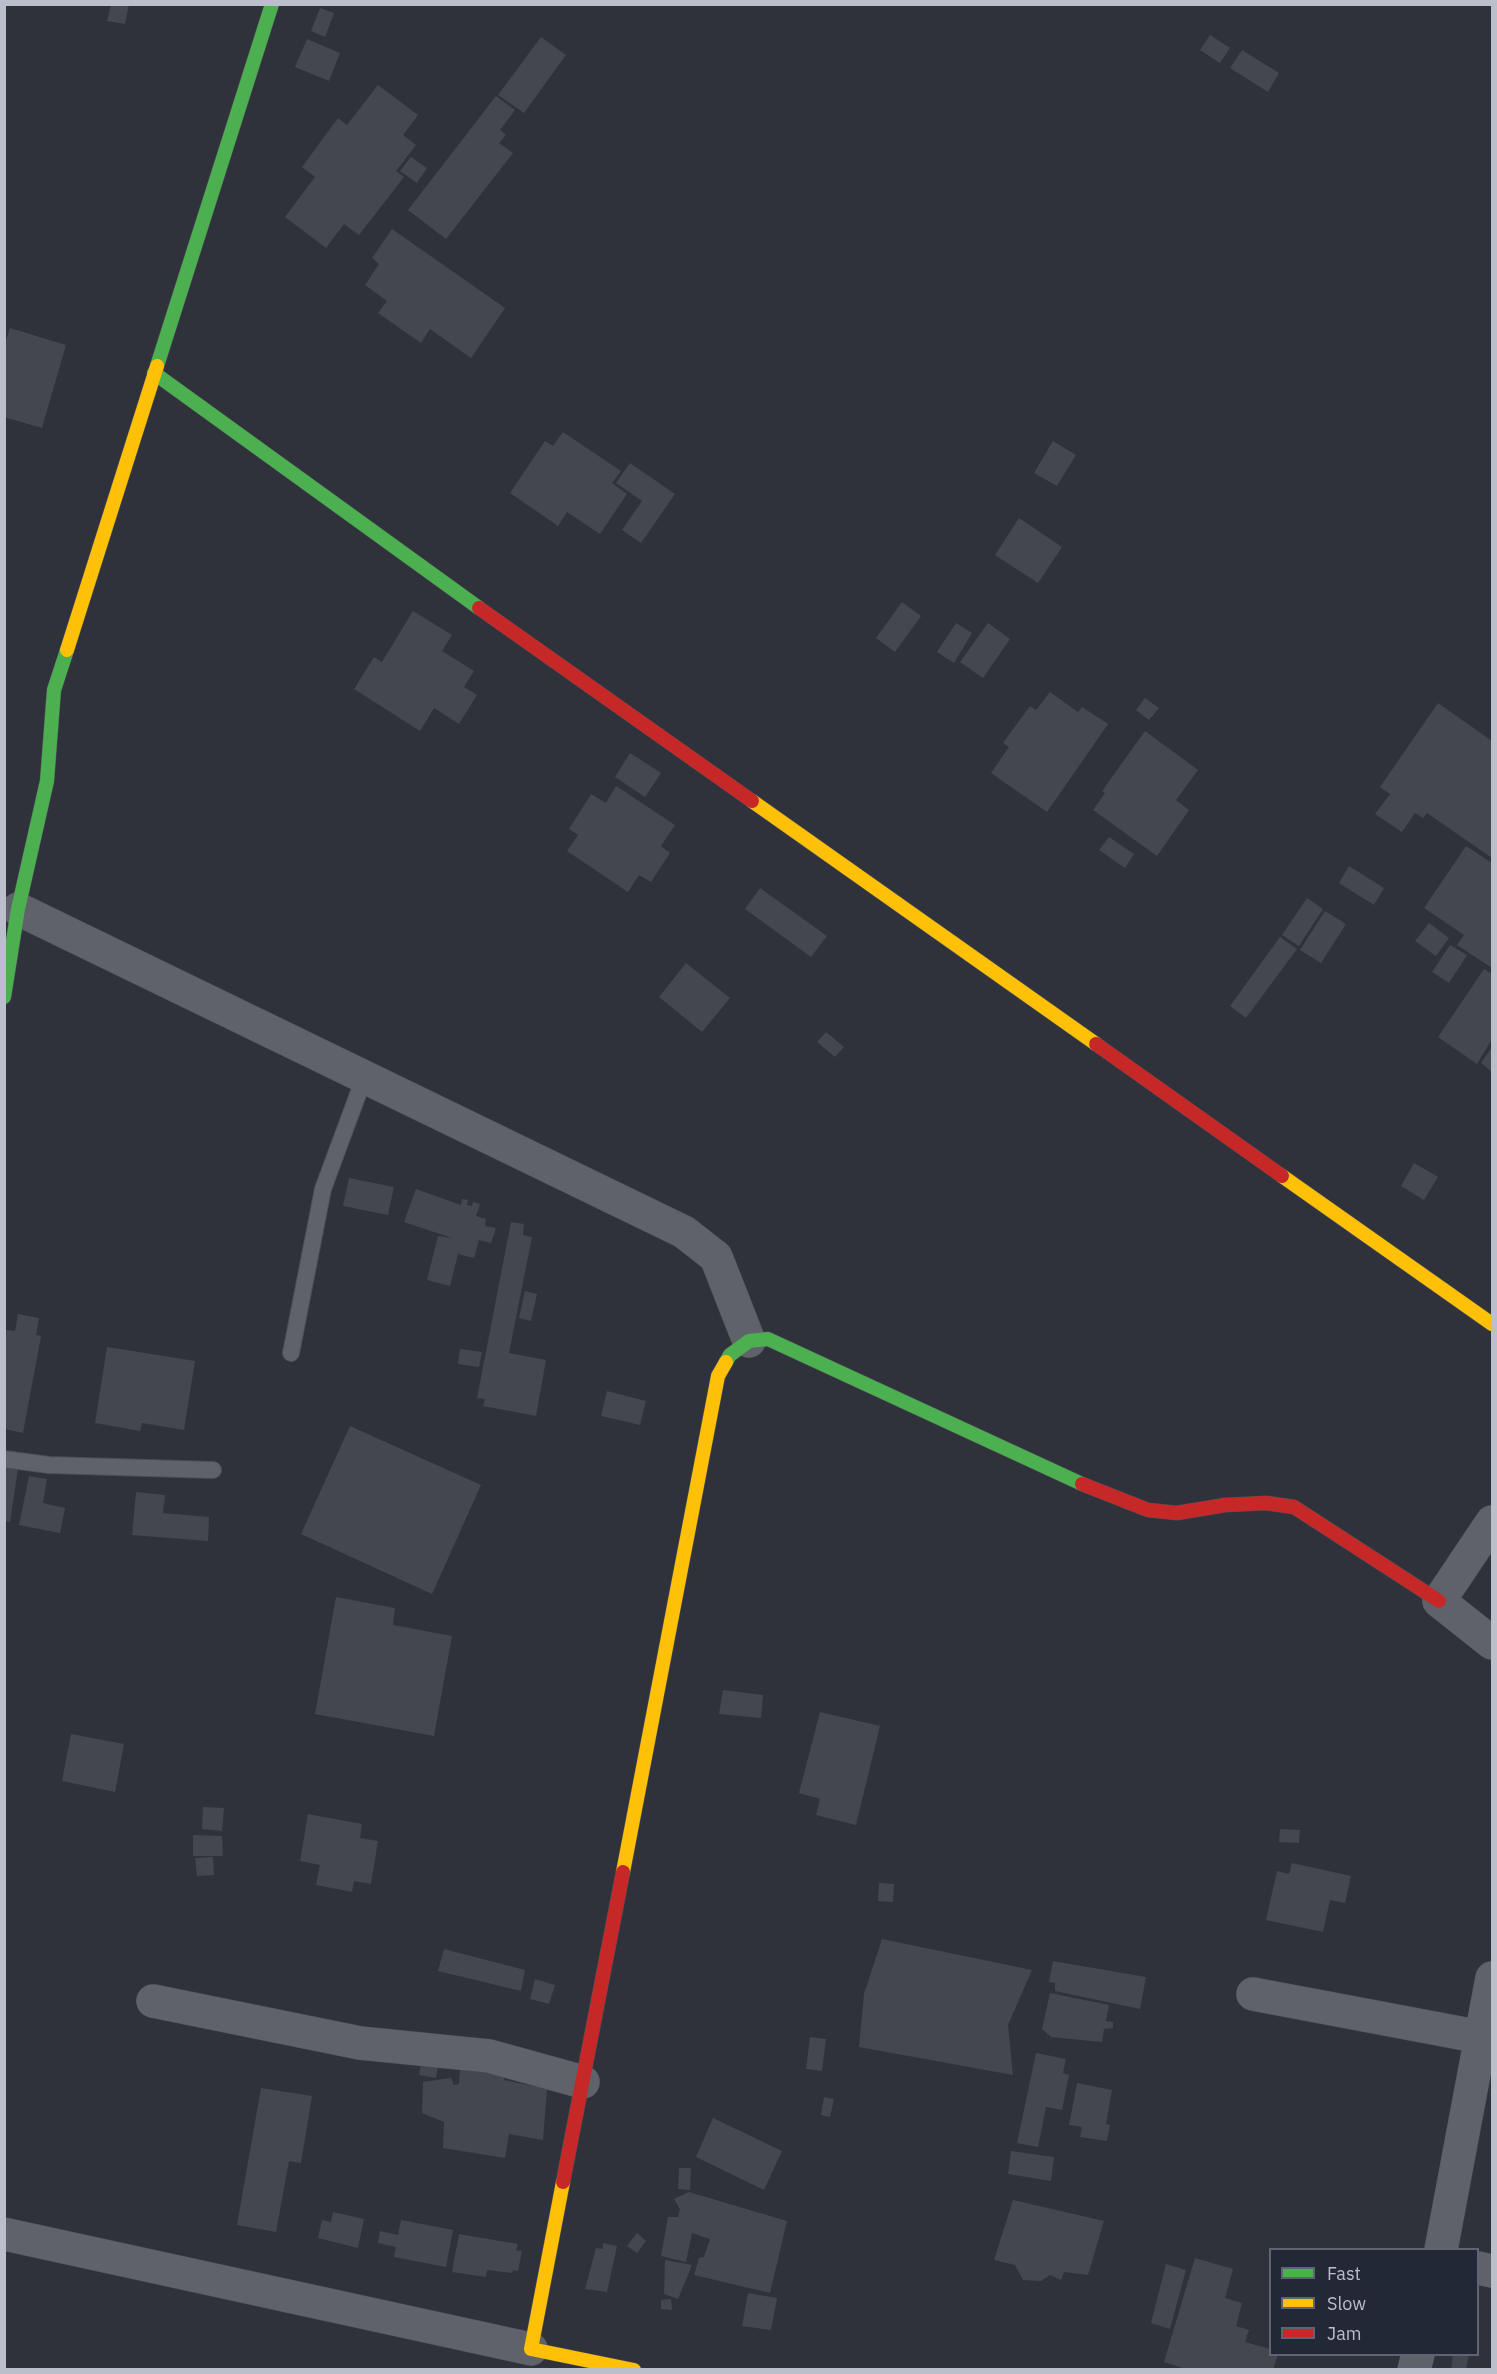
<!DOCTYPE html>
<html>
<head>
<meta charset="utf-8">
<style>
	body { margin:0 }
	#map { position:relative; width:1497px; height:2374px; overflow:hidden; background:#2f323b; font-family:"IBM Plex Sans",sans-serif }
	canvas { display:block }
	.frame { position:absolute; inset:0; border:6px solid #bbbfcb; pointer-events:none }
	.legend { position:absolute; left:1269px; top:2248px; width:210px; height:108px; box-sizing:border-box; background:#232836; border:2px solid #606472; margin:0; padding:8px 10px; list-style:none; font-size:18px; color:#bbbfcb }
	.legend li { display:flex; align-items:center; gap:12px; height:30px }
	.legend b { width:30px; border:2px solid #606472 }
</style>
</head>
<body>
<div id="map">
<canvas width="1497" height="2374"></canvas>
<div class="frame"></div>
<ul class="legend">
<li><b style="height:8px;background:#4caf50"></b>Fast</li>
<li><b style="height:8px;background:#ffc107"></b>Slow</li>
<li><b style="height:8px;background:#c62828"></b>Jam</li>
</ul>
</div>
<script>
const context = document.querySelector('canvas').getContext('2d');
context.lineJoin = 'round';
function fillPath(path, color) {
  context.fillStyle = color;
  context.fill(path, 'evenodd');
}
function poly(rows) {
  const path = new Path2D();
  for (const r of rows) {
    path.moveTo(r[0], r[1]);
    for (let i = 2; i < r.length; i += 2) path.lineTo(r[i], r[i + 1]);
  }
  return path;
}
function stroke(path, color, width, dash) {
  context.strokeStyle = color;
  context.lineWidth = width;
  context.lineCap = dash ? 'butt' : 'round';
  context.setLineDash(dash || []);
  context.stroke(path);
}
fillPath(poly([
	[111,4,129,4,125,24,107,21],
	[320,8,334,13,325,37,311,31],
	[1210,35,1230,48,1220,63,1200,50],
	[541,37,566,55,524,113,498,95],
	[307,39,340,53,329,81,295,67],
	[1242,50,1279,73,1268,92,1230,68],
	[378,85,418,115,403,135,416,145,396,171,404,177,359,235,344,224,326,248,285,217,315,177,302,167,338,118,347,125],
	[496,96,515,110,500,130,506,135,499,143,513,153,446,239,408,210],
	[411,157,427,168,417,183,400,171],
	[392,229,505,308,471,358,430,329,421,343,378,313,387,301,365,285,379,264,372,258],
	[10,328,66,345,42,428,4,417,4,346],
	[563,432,621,471,612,483,627,494,600,534,567,512,558,526,510,493,545,441,553,446],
	[1053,441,1076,455,1057,486,1034,473],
	[630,463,675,494,641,543,622,530,642,501,616,483],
	[1019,518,1062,547,1038,583,995,555],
	[902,602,921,616,895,652,876,638],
	[413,611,452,635,442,651,474,671,464,687,477,695,459,724,434,708,420,731,354,689,374,657,382,662],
	[956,623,972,633,954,663,937,652],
	[988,623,1010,639,983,678,960,662],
	[1050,692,1078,712,1082,707,1108,724,1047,812,991,773,1009,747,1003,743,1030,706,1036,710],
	[1145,698,1159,708,1149,720,1136,710],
	[1438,703,1492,741,1492,858,1427,813,1423,818,1415,813,1402,832,1375,814,1390,794,1380,787],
	[1145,731,1198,770,1176,800,1189,810,1157,856,1093,810,1105,793,1102,791],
	[630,753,661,773,645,797,615,777],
	[616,786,675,825,661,846,670,853,651,882,639,875,628,892,567,851,578,835,569,829,591,794,606,803],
	[1109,837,1134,854,1125,868,1099,850],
	[1466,846,1492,863,1492,968,1457,945,1464,935,1424,908],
	[1349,866,1384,888,1374,905,1339,883],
	[760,888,827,936,811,957,745,909],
	[1307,898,1323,909,1299,946,1282,935],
	[1325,911,1346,924,1321,963,1300,950],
	[1429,923,1449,938,1436,956,1415,941],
	[1280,937,1297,949,1246,1018,1230,1006],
	[1450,945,1467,955,1449,983,1432,972],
	[686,963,730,998,702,1032,659,997],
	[1484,969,1492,974,1492,1039,1477,1064,1438,1037],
	[826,1032,844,1047,835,1057,817,1042],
	[1492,1047,1492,1072,1481,1063],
	[1414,1163,1438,1177,1424,1200,1401,1186],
	[349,1178,394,1187,388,1215,343,1206],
	[416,1189,461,1205,462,1199,468,1200,467,1205,472,1206,473,1202,480,1204,476,1216,486,1219,485,1226,496,1228,491,1243,479,1240,474,1258,458,1254,450,1286,427,1280,438,1236,452,1238,404,1222],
	[511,1222,524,1224,523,1235,532,1237,509,1353,546,1360,536,1416,483,1406,485,1399,477,1398],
	[525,1291,537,1294,531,1321,519,1318],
	[18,1314,39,1318,36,1335,41,1336,23,1433,4,1429,4,1341,6,1330,15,1331],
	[107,1347,195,1361,184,1430,142,1423,140,1431,95,1423],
	[460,1349,482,1352,479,1367,458,1364],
	[607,1391,646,1401,640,1425,601,1416],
	[350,1426,481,1485,432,1594,301,1534],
	[4,1467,18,1469,10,1522,4,1521],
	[29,1476,47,1479,43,1503,65,1508,60,1533,19,1525],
	[136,1492,165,1495,163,1513,209,1517,208,1541,132,1535],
	[336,1597,395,1608,393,1625,452,1636,434,1736,315,1714],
	[723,1690,763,1695,761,1718,719,1714],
	[820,1712,880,1726,856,1825,816,1815,820,1799,799,1793],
	[71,1734,124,1744,115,1792,62,1781],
	[203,1807,224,1808,222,1831,202,1829],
	[308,1814,362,1824,360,1838,378,1841,371,1884,354,1881,352,1892,316,1885,320,1865,300,1861],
	[1280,1829,1300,1830,1299,1843,1279,1842],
	[193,1835,222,1836,223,1856,193,1856],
	[213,1857,214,1875,197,1876,195,1858],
	[1292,1863,1351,1876,1345,1903,1330,1900,1323,1932,1266,1920,1277,1871,1289,1874],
	[879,1883,894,1884,893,1902,878,1901],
	[882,1939,1032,1970,1008,2025,1013,2075,859,2047,864,1994],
	[444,1949,525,1970,521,1991,438,1971],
	[1053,1961,1146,1977,1140,2009,1055,1991,1055,1983,1049,1982],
	[535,1979,555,1985,549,2004,530,1999],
	[1050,1993,1109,2005,1106,2021,1113,2022,1113,2028,1104,2029,1102,2042,1051,2037,1042,2029],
	[810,2037,826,2039,822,2071,806,2069],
	[1036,2053,1066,2059,1063,2073,1069,2075,1062,2110,1046,2107,1038,2147,1017,2143],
	[422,2056,439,2059,436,2078,419,2075],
	[460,2070,504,2072,504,2080,547,2089,543,2140,509,2134,505,2158,443,2148,444,2122,422,2113,423,2082,451,2078,454,2085,459,2084],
	[1077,2083,1112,2090,1106,2124,1110,2125,1107,2141,1080,2137,1082,2127,1069,2125],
	[261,2088,312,2096,301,2163,289,2161,276,2232,237,2225],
	[824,2097,834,2099,830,2117,821,2115],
	[713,2118,782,2151,764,2190,696,2157],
	[1011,2151,1054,2157,1051,2181,1008,2174],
	[679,2168,691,2168,690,2190,678,2189],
	[689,2192,787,2221,770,2293,694,2275,699,2258,704,2257,710,2239,692,2233,686,2262,661,2256,668,2217,678,2217,680,2209,674,2199],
	[1013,2200,1104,2221,1088,2275,1064,2272,1061,2280,1050,2275,1041,2281,1023,2280,1015,2265,994,2260],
	[333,2212,364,2219,358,2248,318,2238,322,2220,331,2222],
	[401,2220,453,2230,446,2267,394,2257,396,2247,378,2243,380,2231,398,2235],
	[637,2233,646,2241,637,2253,627,2246],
	[459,2234,518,2244,516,2250,522,2251,518,2271,513,2270,512,2273,487,2270,486,2277,452,2272],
	[603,2243,617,2246,607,2292,585,2289,596,2248,603,2249],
	[1195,2258,1233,2269,1225,2298,1242,2303,1236,2326,1249,2330,1245,2342,1270,2349,1270,2354,1278,2354,1273,2370,1189,2370,1164,2362],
	[665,2260,692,2265,678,2299,664,2294],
	[1166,2264,1186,2270,1170,2329,1151,2323],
	[748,2293,777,2298,771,2330,742,2326],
	[671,2299,672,2310,661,2309,661,2300],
	[1453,2354,1469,2354,1466,2370,1451,2370]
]), '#45474f');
const lane = poly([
	[291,1353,323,1189,364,1078],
	[4,1459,49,1465,213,1470]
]);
const street = poly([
	[18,909,684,1232,716,1257,749,1341],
	[1492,1522,1439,1601,1492,1643],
	[1253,1994,1481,2037],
	[153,2001,360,2043,489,2056,583,2082],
	[4,2234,531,2349],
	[1441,2250,1492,1978],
	[1478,2268,1492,2271],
	[1414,2370,1418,2354]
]);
const fast = poly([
	[157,366,272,4],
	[154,373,479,608],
	[4,997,18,909,47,781,54,690,67,650],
	[726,1362,730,1355,749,1341,768,1339,1082,1484]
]);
const slow = poly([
	[67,650,157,366],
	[752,801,1096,1044],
	[1282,1176,1492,1324],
	[623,1872,718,1376,726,1362],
	[563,2182,531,2349,634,2370]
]);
const jam = poly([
	[479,608,752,801],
	[1096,1044,1282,1176],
	[1082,1484,1148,1510,1177,1513,1225,1505,1266,1503,1294,1507,1439,1601],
	[563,2182,623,1872]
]);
stroke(lane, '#4b4e54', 18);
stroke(street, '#4b4e54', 34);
stroke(fast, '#4d4f58', 15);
stroke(slow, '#4d4f58', 15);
stroke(jam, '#4d4f58', 15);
stroke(lane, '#60626a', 16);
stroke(street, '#60626a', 33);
stroke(fast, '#4caf50', 14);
stroke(slow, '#ffc107', 14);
stroke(jam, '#c62828', 14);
</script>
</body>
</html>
